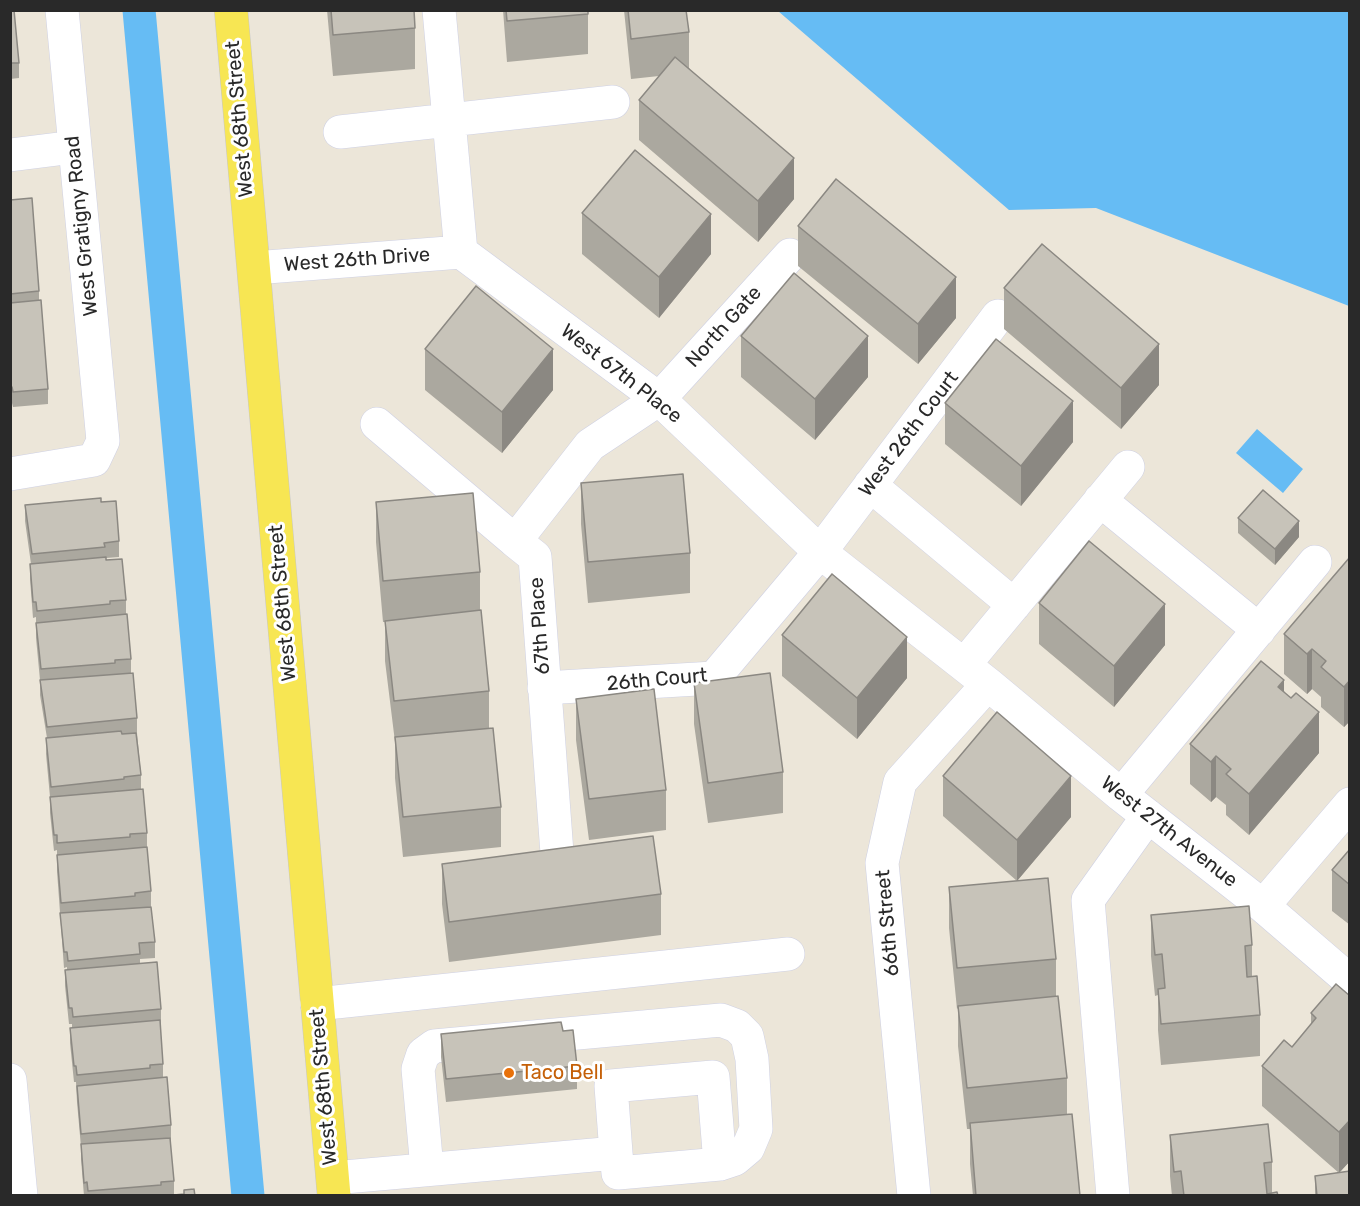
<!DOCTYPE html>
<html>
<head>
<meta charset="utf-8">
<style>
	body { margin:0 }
	#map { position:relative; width:1360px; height:1206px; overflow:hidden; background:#ece6d9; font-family:Rubik,sans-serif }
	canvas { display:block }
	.frame { position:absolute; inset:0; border:12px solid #292929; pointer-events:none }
</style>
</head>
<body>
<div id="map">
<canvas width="1360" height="1206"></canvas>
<div class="frame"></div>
</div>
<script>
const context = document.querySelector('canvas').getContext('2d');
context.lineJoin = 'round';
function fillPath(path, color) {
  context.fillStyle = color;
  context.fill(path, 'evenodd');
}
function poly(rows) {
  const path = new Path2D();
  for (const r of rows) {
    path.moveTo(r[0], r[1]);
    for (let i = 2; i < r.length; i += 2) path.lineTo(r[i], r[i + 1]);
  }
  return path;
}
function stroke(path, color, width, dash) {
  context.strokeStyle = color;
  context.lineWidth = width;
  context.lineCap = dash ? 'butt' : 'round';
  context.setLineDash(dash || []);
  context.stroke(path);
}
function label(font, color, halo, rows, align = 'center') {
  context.font = font + ' Rubik,sans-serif';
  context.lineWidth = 6;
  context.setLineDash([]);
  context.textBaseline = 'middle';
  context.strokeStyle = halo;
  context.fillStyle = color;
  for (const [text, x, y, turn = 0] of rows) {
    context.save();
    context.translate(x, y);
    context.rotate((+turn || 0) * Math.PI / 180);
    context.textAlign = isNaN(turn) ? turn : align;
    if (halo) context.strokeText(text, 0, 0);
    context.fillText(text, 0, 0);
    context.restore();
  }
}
fillPath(poly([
	[778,11,1349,11,1349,306,1096,208,1009,210],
	[1257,429,1303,469,1283,493,1236,453]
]), '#66bcf4');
stroke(poly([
	[139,10,248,1196]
]), '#66bcf4', 33);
const minor = poly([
	[439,10,461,252,659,399,820,552,988,684,1121,795,1263,906,1350,981],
	[340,132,613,102],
	[10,155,74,147],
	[254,268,461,252],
	[377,424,515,541],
	[10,474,94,460,103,441,62,10],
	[870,485,1014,605],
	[1100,500,1259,630],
	[964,665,1128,467],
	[544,688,714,678,820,552,998,316],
	[1121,795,1315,562],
	[557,853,535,557,515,541,590,445,659,399,790,255],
	[1263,906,1350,804],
	[317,1004,788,954],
	[10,1080,21,1196],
	[427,1169,418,1069,423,1054,434,1046,721,1020,737,1026,747,1036,752,1059,756,1129,748,1148,735,1159,720,1164],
	[333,1178,616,1153,611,1086,713,1077,720,1164,618,1173,616,1153],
	[914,1196,882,863,900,782,988,684],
	[1113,1196,1088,900,1148,816]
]);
const major = poly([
	[231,10,334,1196]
]);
stroke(minor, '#ced0e3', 34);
stroke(major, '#c7c7c7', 34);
stroke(minor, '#fff', 33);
stroke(major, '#f7e653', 33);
fillPath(poly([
	[10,10,19,63,19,78,10,79],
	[327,10,414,10,415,28,415,69,333,76],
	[503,10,588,10,588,54,507,62],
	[624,10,686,10,689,32,689,68,794,199,758,242,639,140,639,100,659,76,631,79],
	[10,200,39,291,39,300,48,389,48,404,13,407,12,403,10,403],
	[582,213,711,254,659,318,582,254],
	[798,226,956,318,918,364,798,266],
	[1004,288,1159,385,1121,429,1004,329],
	[741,336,868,377,815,440,741,377],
	[425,349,553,390,502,453,425,390],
	[945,403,1073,442,1021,506,945,444],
	[581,483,690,553,690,593,588,603,581,524],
	[101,502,119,541,119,557,106,558,106,560,126,600,126,614,131,659,131,674,137,718,137,733,141,775,141,789,147,833,147,847,151,891,151,907,155,942,155,958,140,959,140,964,161,1009,161,1025,160,1025,163,1064,163,1078,171,1125,171,1141,170,1141,174,1181,174,1195,195,1196,84,1196,81,1159,81,1147,77,1102,76,1082,74,1082,70,1043,70,1028,72,1028,72,1024,69,1024,65,986,65,970,67,970,67,967,64,968,57,871,57,850,54,851,50,813,50,797,46,754,47,738,40,695,40,680,36,638,36,617,33,618,30,579,30,564,31,564,25,521,25,505],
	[376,502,480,572,480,610,489,691,489,728,501,807,501,847,403,857,395,778,395,742,385,661,385,622,383,622,376,542],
	[1238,518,1299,537,1275,565,1238,533],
	[1350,557,1350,721,1344,727,1321,707,1321,697,1312,689,1307,694,1284,674,1284,634],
	[1039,603,1165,645,1114,707,1039,644],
	[782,635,907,678,857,739,782,676],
	[694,683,783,772,783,813,708,823,694,724],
	[1284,691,1319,753,1249,835,1226,815,1226,805,1216,797,1211,802,1190,784,1190,744],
	[576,699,666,790,666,830,589,840,576,740],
	[943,776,1071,817,1017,881,943,816],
	[1350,849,1350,925,1332,911,1332,870],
	[442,864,661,894,661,935,449,962,442,904],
	[949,887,1056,959,1056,996,1067,1078,1067,1114,1080,1196,973,1196,970,1164,970,1129,967,1129,958,1046,958,1008,957,1009,949,928],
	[1151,915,1252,945,1252,977,1260,1015,1260,1056,1161,1065,1158,1030,1158,995,1155,996,1151,956],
	[1350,996,1350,1161,1339,1173,1262,1106,1262,1066,1292,1047,1311,1025,1311,1013],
	[563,1031,577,1066,577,1089,446,1102,441,1057,441,1034],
	[1170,1135,1272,1162,1272,1193,1278,1196,1172,1196,1170,1176],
	[1315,1176,1350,1196,1315,1196]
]), '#aba89f');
fillPath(poly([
	[794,158,794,199,758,242,758,201],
	[711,214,711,254,659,318,659,277],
	[956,277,956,318,918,364,918,324],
	[868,336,868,377,815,440,815,399],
	[1159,344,1159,385,1121,429,1121,388],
	[553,349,553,390,502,453,502,412],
	[1073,401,1073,442,1021,506,1021,466],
	[1299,521,1299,537,1275,565,1275,549],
	[1165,604,1165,645,1114,707,1114,666],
	[907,637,907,678,857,739,857,698],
	[1312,649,1312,689,1307,694,1307,654],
	[1284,680,1284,721,1278,687],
	[1350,680,1350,721,1344,727,1344,687],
	[1319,712,1319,753,1249,835,1249,794],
	[1216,756,1216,797,1211,802,1211,762],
	[1071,776,1071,817,1017,881,1017,840],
	[1350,1120,1350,1161,1339,1173,1339,1132]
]), '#8b8882');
const building = poly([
	[10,10,14,10,19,63,10,63,10,10],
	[331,10,414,10,415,28,333,35,331,10],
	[506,10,588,10,588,14,507,21,506,10],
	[628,10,686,10,689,32,631,39,628,10],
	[675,57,794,158,758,201,639,100,675,57],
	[635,150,711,214,659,277,582,213,635,150],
	[836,179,956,277,918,324,798,226,836,179],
	[32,198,39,291,10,294,10,200,32,198],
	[1042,244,1159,344,1121,388,1004,288,1042,244],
	[794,273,868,336,815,399,741,336,794,273],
	[476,286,553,349,502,412,425,349,476,286],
	[41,300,48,389,13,392,12,387,10,388,10,303,41,300],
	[996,339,1073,401,1021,466,945,403,996,339],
	[683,474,690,553,588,562,581,483,683,474],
	[1263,490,1299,521,1275,549,1238,518,1263,490],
	[473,493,480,572,383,581,376,502,473,493],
	[101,498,101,502,116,501,119,541,104,543,105,547,32,554,25,505,101,498],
	[1089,541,1165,604,1114,666,1039,603,1089,541],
	[106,557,106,560,122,559,126,600,110,601,110,604,37,611,36,602,33,602,30,564,106,557],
	[1350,557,1350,680,1344,687,1321,667,1326,661,1312,649,1307,654,1284,634,1350,557],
	[832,574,907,637,857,698,782,635,832,574],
	[481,610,489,691,394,701,385,621,481,610],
	[127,614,131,659,115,660,115,663,41,669,36,623,127,614],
	[1261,661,1284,680,1278,687,1291,698,1296,693,1319,712,1249,794,1226,774,1231,769,1216,756,1211,762,1190,744,1261,661],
	[133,673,137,718,47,727,40,680,133,673],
	[770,673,783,772,708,783,694,683,770,673],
	[654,689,666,790,589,799,576,699,654,689],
	[997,712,1071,776,1017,840,943,776,997,712],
	[493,728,501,807,403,817,395,737,493,728],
	[121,731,122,734,136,733,141,775,124,777,124,779,51,787,46,738,121,731],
	[143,789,147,833,130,834,130,837,57,843,57,835,54,835,50,797,143,789],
	[653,836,661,894,449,922,442,864,653,836],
	[147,847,151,891,135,893,135,896,61,903,57,855,147,847],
	[1350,849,1350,885,1332,870,1350,849],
	[1048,878,1056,959,957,968,949,887,1048,878],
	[1249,906,1252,945,1245,946,1247,977,1257,976,1260,1015,1161,1024,1158,989,1165,988,1162,954,1155,955,1151,915,1249,906],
	[151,907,155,942,139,943,140,954,68,961,67,952,64,952,60,913,151,907],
	[157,962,161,1009,73,1017,72,1008,69,1008,65,970,157,962],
	[1336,984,1350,996,1350,1120,1339,1132,1262,1066,1284,1040,1292,1047,1316,1018,1311,1013,1336,984],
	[1058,996,1067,1078,967,1088,958,1006,1058,996],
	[160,1020,163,1064,150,1065,150,1068,77,1075,76,1066,74,1066,70,1028,160,1020],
	[561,1022,563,1031,573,1030,577,1066,446,1079,441,1034,561,1022],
	[167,1077,171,1125,81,1134,77,1086,167,1077],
	[1072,1114,1080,1196,976,1196,970,1123,1072,1114],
	[1268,1124,1272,1162,1264,1163,1267,1194,1277,1192,1278,1196,1184,1196,1181,1171,1174,1172,1170,1135,1268,1124],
	[170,1138,174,1181,161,1182,161,1185,88,1191,87,1182,84,1183,81,1144,170,1138],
	[1350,1171,1350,1196,1317,1196,1315,1176,1350,1171],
	[194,1189,195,1196,164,1196,184,1194,184,1190,194,1189]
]);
fillPath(building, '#c7c3b9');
stroke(building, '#8b8882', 1.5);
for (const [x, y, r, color] of [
	[509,1073,6,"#e8710a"]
]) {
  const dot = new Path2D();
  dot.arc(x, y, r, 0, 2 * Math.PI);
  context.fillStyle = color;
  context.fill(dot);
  stroke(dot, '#fff', 2);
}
label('20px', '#292929', '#fff', [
	["West 68th Street",240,119,-95],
	["West Gratigny Road",82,226,-96],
	["West 26th Drive",357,260,-4],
	["North Gate",724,327,-48],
	["West 67th Place",621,374,38],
	["West 26th Court",909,434,-53],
	["West 68th Street",283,603,-95],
	["67th Place",540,626,-94],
	["26th Court",657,680,-5],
	["West 27th Avenue",1169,832,38],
	["66th Street",888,923,-95],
	["West 68th Street",324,1087,-95]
]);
label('20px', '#c56008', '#fff', [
	["Taco Bell",521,1073]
], 'left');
</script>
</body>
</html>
